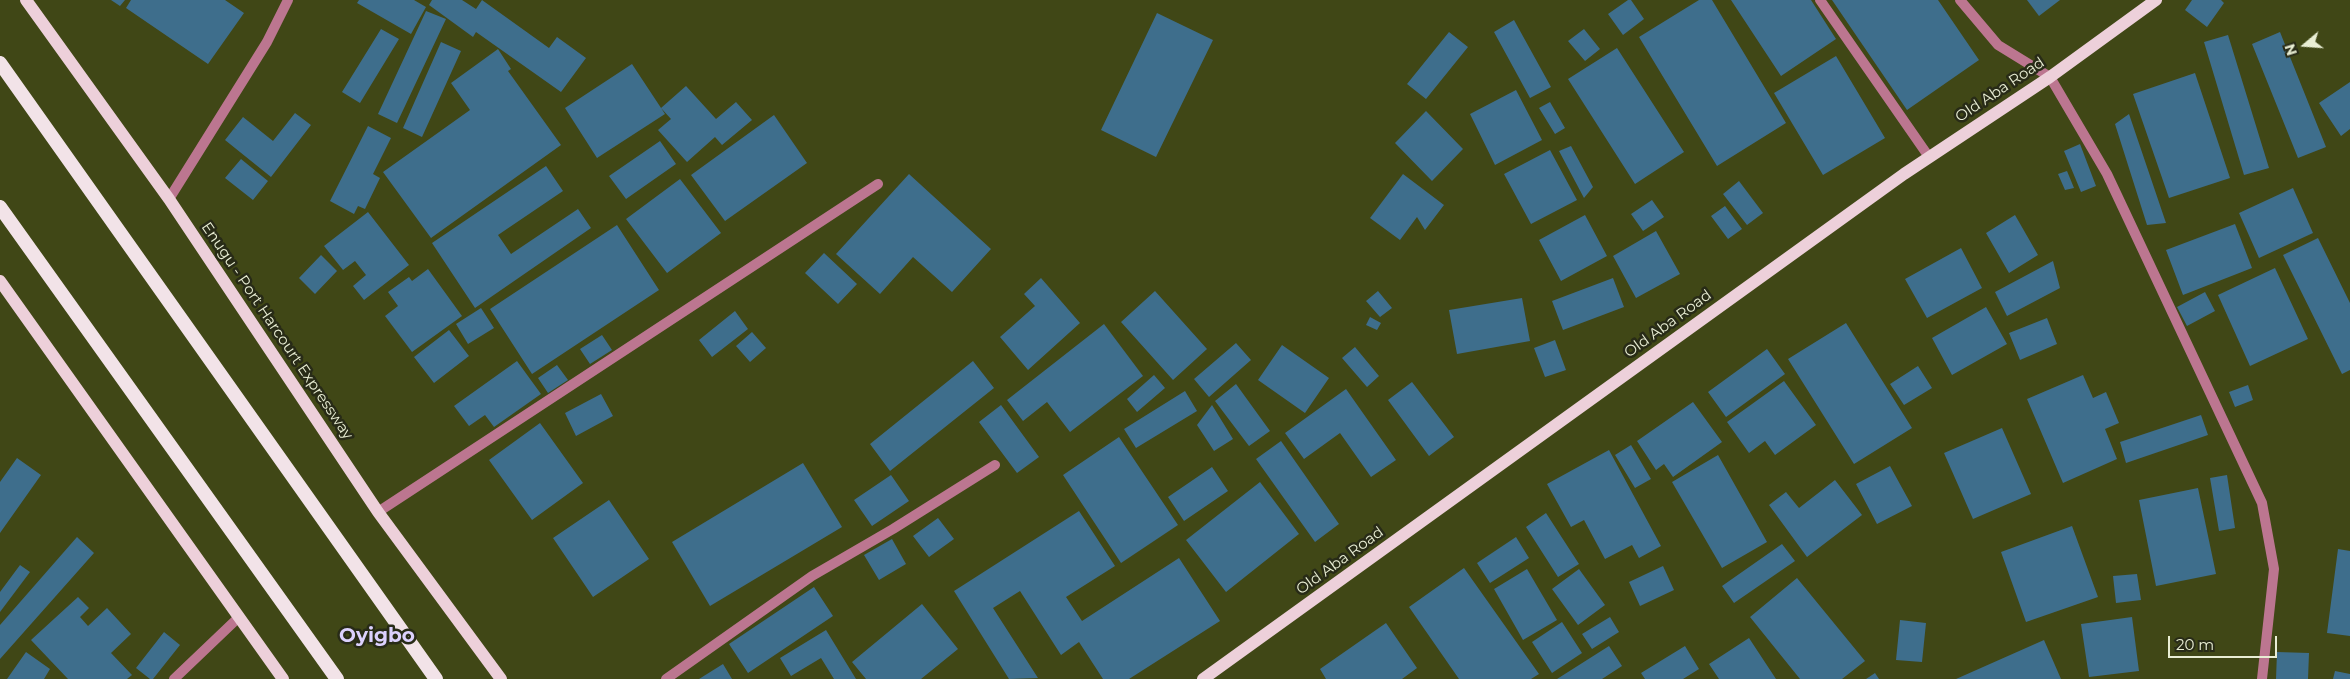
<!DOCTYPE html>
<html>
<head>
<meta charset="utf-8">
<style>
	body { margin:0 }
	#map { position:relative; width:2350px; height:679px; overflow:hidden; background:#404716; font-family:Montserrat,sans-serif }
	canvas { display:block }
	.north { position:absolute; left:2280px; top:20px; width:50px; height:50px; -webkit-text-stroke:4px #282b17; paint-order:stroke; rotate:252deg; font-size:14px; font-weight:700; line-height:20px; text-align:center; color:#e9eed4 }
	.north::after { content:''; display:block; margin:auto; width:18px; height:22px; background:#e9eed4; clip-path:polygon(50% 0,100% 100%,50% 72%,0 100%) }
	.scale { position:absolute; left:2168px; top:636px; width:109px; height:22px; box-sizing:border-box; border:2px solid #e9eed4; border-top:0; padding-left:6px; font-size:15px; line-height:18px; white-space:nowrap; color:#e9eed4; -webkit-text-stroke:4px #282b17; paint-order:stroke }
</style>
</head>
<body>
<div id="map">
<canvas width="2350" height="679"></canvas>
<div class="north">N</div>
<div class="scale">20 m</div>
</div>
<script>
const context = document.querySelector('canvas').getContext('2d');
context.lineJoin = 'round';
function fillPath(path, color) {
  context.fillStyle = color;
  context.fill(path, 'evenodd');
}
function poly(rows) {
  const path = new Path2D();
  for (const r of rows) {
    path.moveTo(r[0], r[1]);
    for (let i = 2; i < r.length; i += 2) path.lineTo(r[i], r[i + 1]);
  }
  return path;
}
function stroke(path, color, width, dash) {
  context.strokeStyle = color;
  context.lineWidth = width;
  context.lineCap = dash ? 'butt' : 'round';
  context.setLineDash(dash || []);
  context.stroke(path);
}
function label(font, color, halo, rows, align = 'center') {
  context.font = font + ' Montserrat,sans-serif';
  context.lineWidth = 5;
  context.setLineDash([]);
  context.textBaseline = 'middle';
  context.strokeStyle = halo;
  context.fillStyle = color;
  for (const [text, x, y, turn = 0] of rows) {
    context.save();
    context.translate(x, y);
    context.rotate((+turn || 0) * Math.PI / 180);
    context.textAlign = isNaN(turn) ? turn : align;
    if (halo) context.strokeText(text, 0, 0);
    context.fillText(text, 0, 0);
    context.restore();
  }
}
fillPath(poly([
	[111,0,125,0,120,6],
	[131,0,225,0,244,13,208,64,126,8],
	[359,0,414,0,426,7,411,34,357,3],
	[432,0,462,0,476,9,482,0,549,48,557,37,586,58,561,92,476,32,473,37,429,5],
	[1628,0,1631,0,1644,19,1623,35,1608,14],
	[1699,0,1712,0,1786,123,1717,166,1639,37],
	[1731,0,1811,0,1836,39,1781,76],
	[1832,0,1938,0,1979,60,1907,110],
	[2027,0,2060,0,2039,16],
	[2192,0,2221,0,2224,3,2207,27,2185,10],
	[426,11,446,19,397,123,378,114],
	[1157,13,1213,40,1156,157,1101,130],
	[1514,20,1551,87,1530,98,1494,32],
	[381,29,399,39,360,103,342,92],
	[1584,29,1600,49,1585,61,1568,41],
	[1449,32,1468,47,1426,99,1407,84],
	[2280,32,2326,147,2298,158,2252,44],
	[2228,35,2269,168,2244,175,2204,42],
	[441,42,461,51,422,137,403,128],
	[1617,48,1684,152,1635,184,1568,79],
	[498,49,511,69,508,71,561,145,431,238,383,172,470,110,451,83],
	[1836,56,1885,138,1823,175,1774,93],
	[632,64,665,114,597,158,565,108],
	[2195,73,2230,178,2169,198,2133,94],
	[2350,82,2350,129,2341,136,2319,103],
	[686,86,716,119,736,102,752,120,722,145,715,137,687,162,658,130,671,119,661,108],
	[1516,90,1542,140,1495,165,1470,114],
	[1550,102,1565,128,1555,134,1539,108],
	[1426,111,1463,149,1432,181,1395,143],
	[295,113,311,125,271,177,225,140,243,117,273,141],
	[2129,114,2166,223,2147,225,2115,124],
	[774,115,807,163,725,221,691,175],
	[368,126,391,138,373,174,380,178,365,209,358,206,354,214,330,201],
	[660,141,676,164,626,199,609,176],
	[2080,144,2096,186,2081,192,2064,151],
	[1571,146,1593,187,1584,198,1559,151],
	[1550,150,1577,200,1531,224,1504,174],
	[241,159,268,181,253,200,225,178],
	[546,166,563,191,498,235,511,254,578,209,591,228,475,308,432,243],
	[2067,171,2074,188,2065,190,2058,174],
	[909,174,991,249,952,292,913,257,880,294,836,254],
	[1403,174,1444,205,1425,230,1417,217,1400,240,1370,218],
	[680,179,721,233,667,273,626,219],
	[1739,181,1763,213,1747,225,1723,194],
	[2293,188,2313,233,2259,258,2239,213],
	[1652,200,1664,217,1643,231,1631,214],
	[1725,206,1742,229,1728,239,1711,216],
	[368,212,409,265,364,300,353,286,366,275,355,261,343,270,324,246],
	[1585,215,1607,256,1561,281,1539,240],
	[2015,215,2038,255,2009,273,1986,233],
	[2235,224,2252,268,2183,295,2166,250],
	[617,225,659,290,532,374,490,309],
	[1656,231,1680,274,1636,298,1613,256],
	[2318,238,2350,303,2350,370,2342,374,2283,255],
	[1961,248,1982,288,1927,318,1905,279],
	[824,253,857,284,838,304,805,273],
	[321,255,337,271,315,294,299,278],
	[2053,261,2060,288,2007,316,1995,292],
	[2275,268,2308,339,2250,366,2218,295],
	[428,269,462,316,412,352,385,316,398,306,388,292,409,277,412,281],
	[1041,278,1080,323,1028,370,1000,337,1035,306,1024,294],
	[1613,278,1624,307,1563,330,1552,301],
	[1155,291,1207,349,1173,380,1121,322],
	[1378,291,1392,308,1380,317,1366,301],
	[2205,292,2215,311,2187,326,2177,307],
	[1522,298,1530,341,1457,354,1449,310],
	[1986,307,2007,344,1952,375,1932,338],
	[481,308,494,328,468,344,456,324],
	[735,311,748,329,712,357,699,340],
	[1370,317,1381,323,1377,330,1366,325],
	[2047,318,2057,344,2020,360,2009,333],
	[1846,323,1912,428,1854,464,1788,359],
	[1104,324,1143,376,1070,432,1047,402,1023,421,1007,400],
	[449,330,469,356,434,383,414,357],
	[752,332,766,348,750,362,736,346],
	[602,335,612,350,590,364,580,349],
	[1555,340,1566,370,1545,377,1534,348],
	[1236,343,1251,360,1209,397,1194,379],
	[1282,345,1329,378,1305,413,1258,380],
	[1355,347,1379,376,1367,387,1342,358],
	[1767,349,1785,374,1726,417,1708,392],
	[517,361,541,394,494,427,485,415,469,426,454,406],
	[973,361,994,388,890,471,870,444],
	[557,365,568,380,548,393,538,378],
	[1918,366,1932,388,1904,405,1890,384],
	[1154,375,1165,388,1137,412,1127,399],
	[2083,375,2093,398,2106,392,2119,423,2105,429,2117,459,2063,483,2027,399],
	[1784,381,1816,425,1775,455,1765,441,1749,453,1727,422],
	[1412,382,1454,437,1429,456,1388,400],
	[1236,384,1270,431,1249,446,1215,401],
	[2248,385,2253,400,2235,407,2229,392],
	[1346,389,1396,460,1371,477,1340,433,1304,459,1285,433],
	[1185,391,1197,411,1136,448,1124,429],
	[601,394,613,416,576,436,565,413],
	[1693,402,1722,442,1673,477,1664,464,1656,470,1637,441],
	[1001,405,1039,457,1017,473,979,422],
	[1212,405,1233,439,1214,451,1197,425],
	[2201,415,2208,435,2126,463,2120,442],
	[540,423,583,483,532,520,489,460],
	[2002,428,2031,494,1973,519,1944,453],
	[1119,437,1178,525,1121,563,1063,475],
	[1281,441,1339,524,1315,542,1256,459],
	[1631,445,1651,479,1635,488,1615,455],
	[1609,450,1661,546,1639,558,1632,545,1605,559,1584,520,1571,527,1547,484],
	[1718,455,1767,542,1722,568,1672,482],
	[17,458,41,475,0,533,0,482],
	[803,463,842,527,710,606,672,542],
	[1890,466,1912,506,1877,524,1856,484],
	[1212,467,1228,491,1184,521,1168,497],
	[891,475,909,501,872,526,854,500],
	[2227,475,2235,528,2219,531,2210,478],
	[1835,480,1862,515,1807,557,1769,505,1786,492,1799,508],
	[1260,482,1299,534,1226,592,1186,540],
	[2198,488,2216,574,2156,586,2139,500],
	[609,500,649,559,593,597,553,538],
	[1079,511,1115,566,1066,597,1082,621,1179,558,1220,621,1129,679,1103,679,1079,642,1061,655,1020,591,993,608,1038,678,1009,679,954,591],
	[1546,513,1579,564,1558,577,1526,527],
	[938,518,954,539,929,557,913,536],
	[2072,526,2098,597,2026,622,2001,552],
	[77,537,94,553,0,659,0,625],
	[1516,537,1529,558,1490,583,1477,563],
	[892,539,906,564,879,580,864,555],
	[1782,544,1795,561,1734,603,1722,586],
	[2338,549,2350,551,2350,636,2327,633],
	[20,565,30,572,0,612,0,592],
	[1663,566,1674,590,1640,606,1629,582],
	[1464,568,1539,674,1531,679,1459,679,1409,607],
	[1527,569,1557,620,1523,640,1494,589],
	[1579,569,1605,605,1578,625,1552,589],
	[2137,574,2141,600,2116,603,2113,576],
	[1797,578,1865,661,1842,679,1800,679,1750,617],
	[814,587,833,616,748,673,729,644],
	[78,597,89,608,80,617,88,626,107,608,131,634,111,653,132,675,127,679,68,679,31,640],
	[922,604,958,649,921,679,866,679,852,662],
	[1610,617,1619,632,1592,649,1582,634],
	[2132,617,2139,671,2089,677,2081,624],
	[1900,620,1926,623,1922,662,1896,660],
	[1562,622,1582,653,1552,673,1532,642],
	[1386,623,1417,668,1402,679,1326,679,1320,669],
	[826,630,856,679,834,679,821,658,791,676,780,658],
	[164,632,180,645,153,679,150,679,136,668],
	[1749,638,1776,679,1719,679,1709,664],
	[2044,640,2061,679,1956,679],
	[1609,646,1622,666,1602,679,1557,679],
	[1685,646,1699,669,1683,679,1645,679,1641,673],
	[26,652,50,669,44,679,7,679],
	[2277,652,2309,653,2308,679,2276,679],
	[723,664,732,679,699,679],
	[2335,671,2350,674,2350,679,2333,679],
	[1875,673,1879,679,1866,679]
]), '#3e6e8c');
stroke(poly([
	[1820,0,1929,157]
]), '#bc7690', 10);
stroke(poly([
	[1960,0,1998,45,2050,77,2107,174,2262,503,2274,569,2262,679],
	[169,199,267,42,288,0],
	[378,512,878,184],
	[174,679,239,617],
	[666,679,812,576,893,529,995,465]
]), '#bc7690', 10);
stroke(poly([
	[26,0,169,199,378,512,501,679],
	[0,281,283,679],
	[1203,679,1904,174,2050,77,2156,0]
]), '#edd0da', 12);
stroke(poly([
	[0,63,436,679],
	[0,207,337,679]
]), '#f2e3e8', 14);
label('15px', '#e9eed4', '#282b17', [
	["Old Aba Road",2000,90,-34],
	["Old Aba Road",1668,324,-36],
	["Enugu - Port Harcourt Expressway",277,331,56],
	["Old Aba Road",1340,561,-36]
]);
label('bold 20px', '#dcd1fd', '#282b17', [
	["Oyigbo",377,636]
]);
</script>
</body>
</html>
